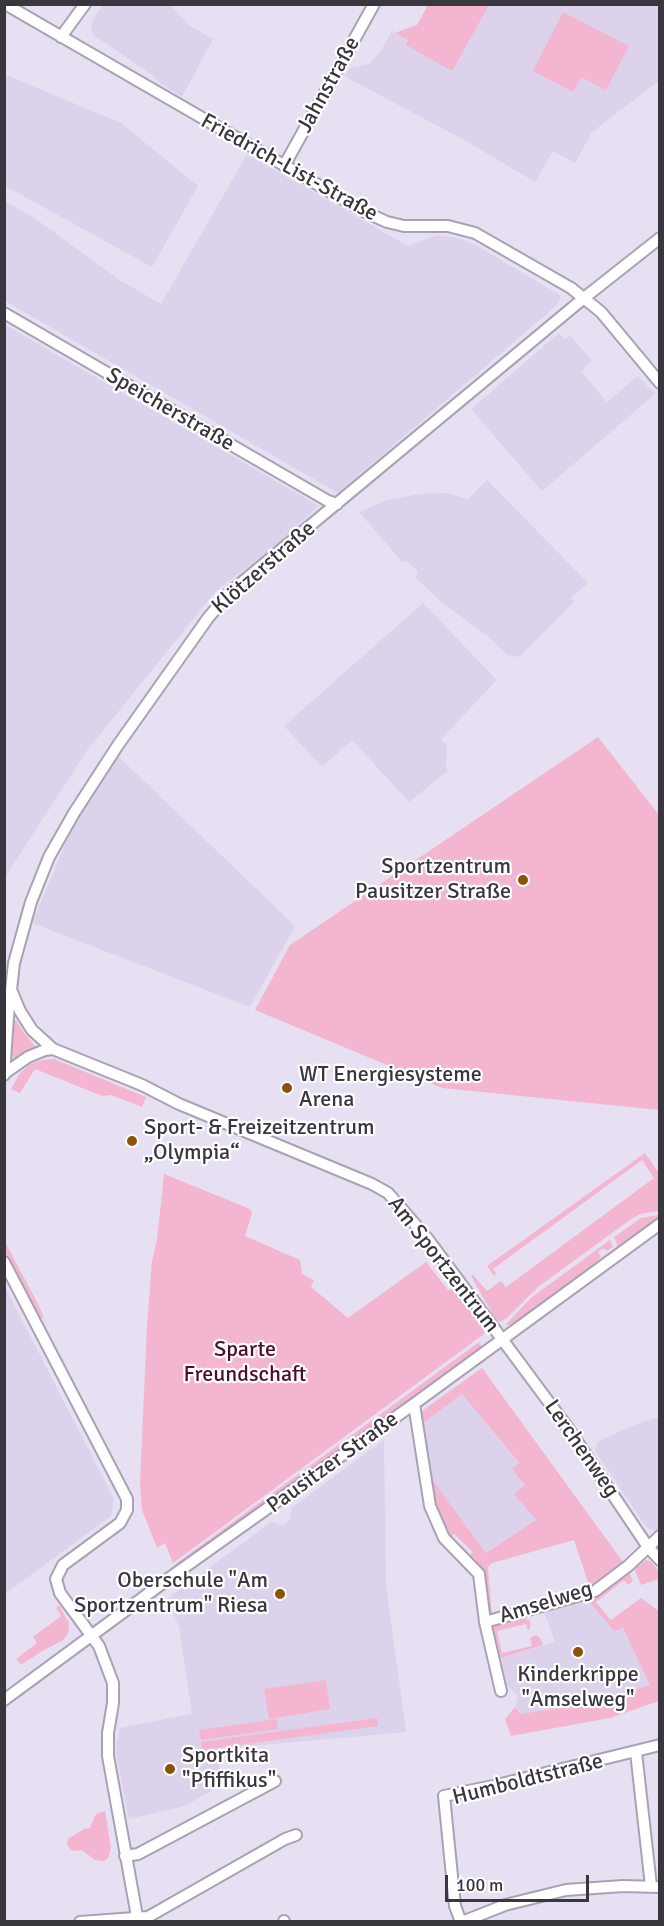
<!DOCTYPE html>
<html>
<head>
<meta charset="utf-8">
<style>
	body { margin:0 }
	#map { position:relative; width:664px; height:1926px; overflow:hidden; background:#e7e0f3; font-family:Signika,sans-serif }
	canvas { display:block }
	.frame { position:absolute; inset:0; border:6px solid #39363e; pointer-events:none }
	.scale { position:absolute; left:445px; top:1875px; width:144px; height:27px; box-sizing:border-box; border:3px solid #39363e; border-top:0; padding-left:8px; font-size:18px; line-height:21px; white-space:nowrap; color:#39363e; -webkit-text-stroke:4px #fff; paint-order:stroke }
</style>
</head>
<body>
<div id="map">
<canvas width="664" height="1926"></canvas>
<div class="frame"></div>
<div class="scale">100 m</div>
</div>
<script>
const context = document.querySelector('canvas').getContext('2d');
context.lineJoin = 'round';
function fillPath(path, color) {
  context.fillStyle = color;
  context.fill(path, 'evenodd');
}
function poly(rows) {
  const path = new Path2D();
  for (const r of rows) {
    path.moveTo(r[0], r[1]);
    for (let i = 2; i < r.length; i += 2) path.lineTo(r[i], r[i + 1]);
  }
  return path;
}
function stroke(path, color, width, dash) {
  context.strokeStyle = color;
  context.lineWidth = width;
  context.lineCap = dash ? 'butt' : 'round';
  context.setLineDash(dash || []);
  context.stroke(path);
}
function label(font, color, halo, rows, align = 'center') {
  context.font = font + ' Signika,sans-serif';
  context.lineWidth = 4.5;
  context.setLineDash([]);
  context.textBaseline = 'middle';
  context.strokeStyle = halo;
  context.fillStyle = color;
  for (const [text, x, y, turn = 0] of rows) {
    context.save();
    context.translate(x, y);
    context.rotate((+turn || 0) * Math.PI / 180);
    context.textAlign = isNaN(turn) ? turn : align;
    if (halo) context.strokeText(text, 0, 0);
    context.fillText(text, 0, 0);
    context.restore();
  }
}
fillPath(poly([
	[103,5,170,5,190,26,213,39,182,97,161,84,152,75,95,36,91,31,93,19],
	[428,5,659,5,659,81,592,132,575,163,553,151,535,182,466,141,344,76,351,68,369,64,380,52,392,31,395,33,417,25],
	[4,74,121,123,198,186,152,267,5,186],
	[247,154,408,246,437,235,457,238,476,245,560,295,560,299,557,305,338,493,5,301,5,201,33,217,121,281,161,304],
	[5,325,319,506,270,550,217,590,88,749,5,877],
	[559,333,565,339,570,335,592,361,581,371,607,402,638,376,655,394,542,491,471,409],
	[487,480,588,583,571,598,574,602,519,657,507,655,489,637,440,601,416,578,418,572,407,561,402,562,359,512,385,501,419,494,445,493,468,499],
	[423,603,497,680,441,739,447,746,446,768,448,771,409,802,352,740,322,767,284,726],
	[118,756,295,926,250,1007,32,923,79,812],
	[4,1285,114,1499,111,1516,5,1594],
	[462,1394,519,1464,525,1485,515,1494,536,1520,486,1553,429,1475,423,1423],
	[659,1417,660,1530,654,1531,647,1528,595,1451,597,1442,639,1423],
	[384,1440,386,1584,406,1732,219,1749,221,1785,185,1806,129,1819,116,1754,116,1741,119,1738,119,1728,192,1714,179,1627,167,1599,271,1522,283,1525,290,1519,291,1508],
	[587,1599,614,1630,623,1628,651,1685,585,1704,520,1714,515,1707,518,1696,507,1685,501,1658,555,1642,544,1612]
]), '#dcd2ec');
fillPath(poly([
	[428,5,489,5,452,71,406,45,408,40,395,33,417,25],
	[563,12,629,46,606,90,581,77,573,92,533,71],
	[598,737,659,815,659,1110,442,1088,255,1010,290,945],
	[16,1020,24,1033,37,1048,14,1059,12,1055,13,1021],
	[54,1059,146,1097,142,1107,111,1095,102,1096,35,1069,20,1093,11,1089,20,1073,31,1064,43,1060],
	[645,1153,659,1173,659,1211,640,1214,631,1219,538,1287,507,1318,500,1322,496,1320,471,1276,473,1275,487,1291,501,1281,506,1287,654,1178,642,1160,493,1269,496,1274,494,1276,487,1266],
	[164,1174,250,1209,252,1213,245,1236,300,1260,302,1274,314,1280,311,1287,348,1318,426,1262,448,1290,453,1289,484,1329,484,1334,173,1563,165,1543,157,1548,142,1510,140,1483,147,1325,152,1261,157,1240],
	[659,1215,659,1218,618,1247,614,1237,641,1218],
	[4,1240,39,1306,44,1318,38,1317,5,1251],
	[610,1240,613,1247,607,1251,604,1248,598,1252,601,1257,592,1266,512,1325,505,1325,532,1297],
	[479,1342,482,1347,179,1567,177,1563],
	[482,1368,623,1562,598,1585,590,1588,574,1540,492,1563,488,1567,492,1616,489,1615,483,1575,480,1567,474,1562,476,1560,470,1555,473,1552,454,1534,449,1539,438,1520,429,1475,486,1553,536,1520,514,1494,525,1485,512,1469,519,1463,462,1394,423,1423,419,1413],
	[646,1560,650,1561,659,1571,659,1579,641,1585,634,1568],
	[629,1572,633,1581,628,1585,624,1580,596,1602,611,1620,641,1598,659,1611,659,1701,610,1718,511,1736,505,1719,515,1707,520,1714,585,1704,650,1685,623,1628,614,1631,587,1599,605,1591],
	[59,1605,69,1623,68,1634,62,1641,44,1650,21,1665,16,1659,37,1643,33,1637,61,1616,56,1608],
	[524,1618,530,1621,531,1626,528,1631,526,1624,497,1631,502,1653,532,1646,530,1638,536,1635,540,1638,543,1645,501,1658,490,1627],
	[326,1680,330,1709,269,1719,264,1689],
	[377,1718,378,1726,202,1750,201,1742],
	[277,1719,278,1729,201,1740,199,1730],
	[105,1811,111,1848,108,1858,104,1861,95,1860,82,1850,72,1851,67,1845,68,1839,84,1829,90,1828,96,1814]
]), '#f4b5d0');
const minor = poly([
	[5,4,365,212,387,222,404,226,448,226,475,233,571,288,601,312,660,383],
	[61,37,85,4],
	[284,166,374,4],
	[4,313,328,501,337,504],
	[12,992,20,1011,32,1030,53,1049,142,1085,179,1104,372,1184,388,1193,427,1238,568,1428,648,1547,660,1560],
	[5,1073,28,1057,45,1050,53,1049],
	[4,1075,8,1017,14,963,31,902,49,857,74,813,118,745,208,618,229,593,584,298,660,238],
	[4,1262,127,1499,127,1510,120,1523,63,1565,56,1579,60,1593,99,1646,113,1683,113,1703,108,1733,108,1756,138,1922],
	[414,1404,430,1506,444,1538,479,1574,485,1622,501,1691],
	[485,1622,595,1591,628,1566,660,1536],
	[4,1700,175,1574,414,1404,660,1224],
	[636,1752,651,1886],
	[125,1856,138,1854,275,1781],
	[284,1921,284,1922],
	[80,1922,148,1917,285,1839,296,1835],
	[461,1922,455,1906,444,1796,493,1786,660,1745],
	[462,1922,505,1905,566,1890,623,1886,660,1887]
]);
stroke(minor, '#a9a2b4', 14);
stroke(minor, '#fff', 10);
for (const [x, y, r, color] of [
	[523,880,6,"#8b520a"],
	[287,1088,6,"#8b520a"],
	[132,1141,6,"#8b520a"],
	[280,1594,6,"#8b520a"],
	[578,1652,6,"#8b520a"],
	[170,1769,6,"#8b520a"]
]) {
  const dot = new Path2D();
  dot.arc(x, y, r, 0, 2 * Math.PI);
  context.fillStyle = color;
  context.fill(dot);
  stroke(dot, '#fff', 2);
}
label('22px', '#39363e', '#fff', [
	["Jahnstraße",329,85,-61],
	["Friedrich-List-Straße",289,168,29],
	["Speicherstraße",170,410,30],
	["Klötzerstraße",264,568,-41],
	["Am Sportzentrum",443,1265,52],
	["Lerchenweg",581,1449,55],
	["Pausitzer Straße",333,1463,-36],
	["Amselweg",546,1603,-17],
	["Humboldtstraße",528,1780,-14]
]);
label('22px', '#39363e', '#fff', [
	["Sportzentrum",511,867,"right"],
	["Pausitzer Straße",511,892,"right"],
	["WT Energiesysteme",299,1075],
	["Arena",299,1100],
	["Sport- & Freizeitzentrum",144,1128],
	["„Olympia“",144,1153],
	["Oberschule \"Am",268,1581,"right"],
	["Sportzentrum\" Riesa",268,1606,"right"],
	["Kinderkrippe",578,1675,"center"],
	["\"Amselweg\"",578,1700,"center"],
	["Sportkita",182,1756],
	["\"Pfiffikus\"",182,1781]
], 'left');
label('22px', '#4f0b32', '#fff', [
	["Sparte",245,1350],
	["Freundschaft",245,1375]
]);
</script>
</body>
</html>
